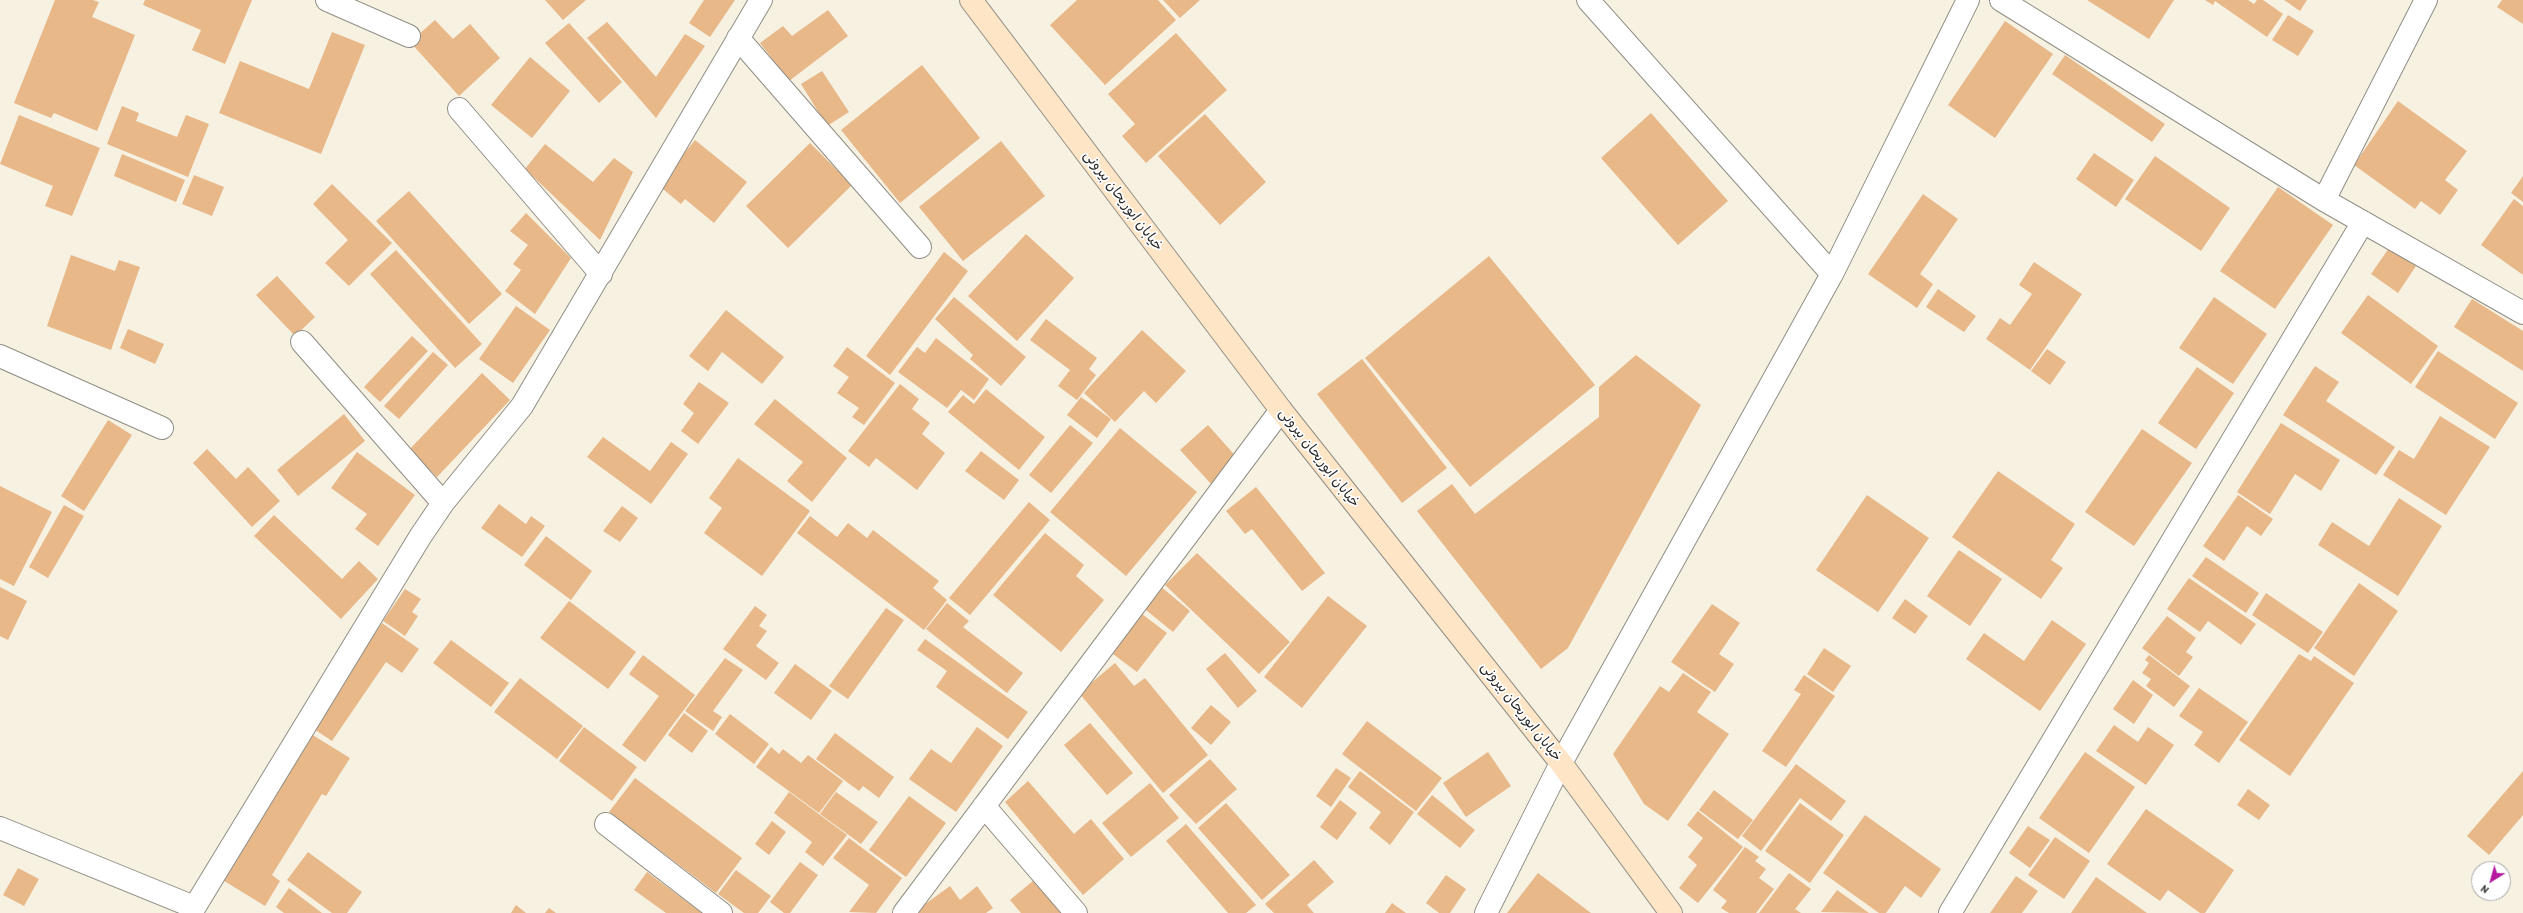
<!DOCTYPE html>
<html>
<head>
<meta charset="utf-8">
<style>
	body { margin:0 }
	#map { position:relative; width:2523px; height:913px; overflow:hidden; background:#f6f1e1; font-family:"Patrick Hand",sans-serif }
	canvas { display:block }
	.north { position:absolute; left:2471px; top:861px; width:40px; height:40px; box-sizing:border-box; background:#fff; border:1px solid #aaa; border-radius:50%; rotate:217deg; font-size:11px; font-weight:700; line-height:16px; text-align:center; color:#2b2b2b }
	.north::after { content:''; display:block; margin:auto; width:14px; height:18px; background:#b5179e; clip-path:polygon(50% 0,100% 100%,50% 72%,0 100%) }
</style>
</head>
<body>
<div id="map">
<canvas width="2523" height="913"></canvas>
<div class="north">N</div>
</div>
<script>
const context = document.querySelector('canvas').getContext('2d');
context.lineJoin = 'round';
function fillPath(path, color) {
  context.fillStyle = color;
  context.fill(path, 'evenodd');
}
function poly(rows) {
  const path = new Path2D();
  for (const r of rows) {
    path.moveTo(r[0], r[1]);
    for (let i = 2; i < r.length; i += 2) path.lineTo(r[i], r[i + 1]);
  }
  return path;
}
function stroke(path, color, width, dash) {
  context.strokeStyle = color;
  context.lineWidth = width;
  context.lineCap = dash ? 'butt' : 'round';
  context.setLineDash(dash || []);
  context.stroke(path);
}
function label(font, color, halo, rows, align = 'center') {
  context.font = font + ' "Patrick Hand","Playpen Sans Arabic",sans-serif';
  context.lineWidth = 3.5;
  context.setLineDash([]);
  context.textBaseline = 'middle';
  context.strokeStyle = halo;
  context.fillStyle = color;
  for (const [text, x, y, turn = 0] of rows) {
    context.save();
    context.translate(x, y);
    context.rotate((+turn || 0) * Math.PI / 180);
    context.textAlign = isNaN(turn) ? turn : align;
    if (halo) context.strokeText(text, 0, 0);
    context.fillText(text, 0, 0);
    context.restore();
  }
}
fillPath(poly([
	[55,0,93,0,99,2,92,17,135,35,97,131,54,113,51,118,14,103],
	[145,0,252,0,225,64,192,50,201,30,143,5],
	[545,0,586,0,563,20],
	[704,0,735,0,710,37,689,23],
	[1077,0,1158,0,1176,20,1105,85,1050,25],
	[1163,0,1200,0,1180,18],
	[2087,0,2174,0,2149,39],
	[2205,0,2248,0,2254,4,2257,0,2263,0,2283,14,2267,37,2215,1,2213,5],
	[2284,0,2307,0,2300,11],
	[2502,0,2523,0,2523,24,2497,7],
	[828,10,848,36,789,81,760,43,783,26,792,36],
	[2288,15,2314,31,2298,56,2272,40],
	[435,20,453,39,470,24,500,58,459,96,410,42],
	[2005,21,2053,54,1995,138,1948,105],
	[607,22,656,77,685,34,705,46,656,118,587,38],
	[569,23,622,82,599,103,545,43],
	[332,32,365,45,321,154,219,113,240,61,309,89],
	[1176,33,1227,90,1146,163,1122,136,1135,124,1108,94],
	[2065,55,2165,124,2152,142,2052,74],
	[530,57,570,91,532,138,491,105],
	[922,65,980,138,900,203,841,130],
	[822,71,849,112,827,126,801,84],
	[2398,101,2467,151,2445,180,2458,190,2440,215,2421,201,2415,209,2354,165],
	[122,106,139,113,136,121,177,137,186,115,209,124,188,177,107,144],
	[1651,113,1728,201,1678,245,1601,158],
	[1205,114,1266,182,1220,225,1158,156],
	[19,115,100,148,72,216,45,206,53,186,0,164],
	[695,140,747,182,714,223,685,199,681,204,658,185],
	[1001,141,1045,196,963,261,919,207],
	[810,143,852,185,788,248,746,206],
	[545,144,593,182,614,158,633,172,600,240,525,169],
	[2094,153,2134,180,2116,207,2076,179],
	[122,154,185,180,176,202,114,176],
	[2155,156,2230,208,2201,251,2125,199],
	[194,175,224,187,212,216,182,204],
	[2523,176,2523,202,2511,193],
	[332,184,392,243,349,286,325,263,348,240,313,204],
	[2278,187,2333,225,2275,309,2220,271],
	[409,191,502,294,469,324,376,221],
	[1923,194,1958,219,1920,274,1933,284,1917,308,1868,274],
	[2514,199,2523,206,2523,275,2481,245],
	[526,213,571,258,535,314,505,291,521,270,513,264,528,245,510,231],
	[1026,234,1074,278,1017,341,968,296],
	[2389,248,2416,266,2398,293,2371,274],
	[396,250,482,344,455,368,370,274],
	[944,252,968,271,890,375,866,356],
	[71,255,115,271,119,260,140,267,111,350,47,326],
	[1489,256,1595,385,1470,487,1365,358],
	[2034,262,2082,294,2030,370,1986,339,2000,318,2010,325,2032,294,2019,285],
	[277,276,315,317,295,336,256,295],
	[1938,289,1976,316,1964,332,1926,307],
	[2368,295,2438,346,2411,384,2341,333],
	[954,297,1026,357,1001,386,970,359,973,355,935,319],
	[2214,297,2267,334,2233,384,2179,348],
	[2472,299,2523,331,2523,371,2454,327],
	[516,306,550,330,513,383,479,359],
	[726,310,784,357,762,384,722,352,708,371,689,356],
	[1046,319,1097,358,1089,369,1096,375,1077,400,1058,386,1070,370,1030,340],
	[128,329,164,344,155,364,120,348],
	[1142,330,1186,371,1156,403,1144,391,1115,422,1084,393],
	[412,336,428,351,380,402,364,387],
	[936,338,989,379,974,400,961,390,947,408,898,372,917,347,925,353],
	[847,347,895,383,864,425,852,417,859,408,837,393,849,377,833,366],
	[2047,349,2066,362,2050,385,2031,371],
	[2438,351,2518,403,2495,439,2415,387],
	[433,352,448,365,399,419,384,406],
	[1636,355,1701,405,1568,648,1541,669,1417,511,1452,484,1475,514,1599,417,1599,387],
	[1362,359,1447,468,1402,503,1317,394],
	[2315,366,2339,382,2326,401,2395,447,2376,475,2283,415],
	[2197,367,2234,393,2196,449,2158,423],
	[482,373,510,400,437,477,409,450],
	[699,382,729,403,698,444,681,431,694,413,683,404],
	[900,384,919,399,912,409,930,423,922,434,945,453,917,490,876,458,869,467,848,451],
	[986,389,1045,437,1019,470,948,412,963,395,974,404],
	[1081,397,1111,419,1097,438,1067,415],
	[775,399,847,458,812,502,787,481,803,462,754,424],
	[344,414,365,441,298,496,277,470],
	[2440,416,2490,447,2446,515,2383,475,2399,450,2414,459],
	[108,420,132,435,84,511,61,496],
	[2281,423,2340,460,2321,491,2295,474,2270,514,2237,492],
	[1070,425,1093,443,1051,493,1029,475],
	[1208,425,1240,461,1212,485,1180,450],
	[1120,428,1197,492,1126,576,1050,512],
	[2142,429,2192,463,2134,546,2085,512],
	[603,437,650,471,671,442,688,454,651,504,587,457],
	[207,449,236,479,248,467,280,501,252,527,193,463],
	[981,451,1019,480,1004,500,965,471],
	[357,452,415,495,378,546,355,529,367,514,331,488],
	[738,458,810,511,762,576,704,533,722,508,709,498],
	[1998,471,2075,524,2051,560,2063,568,2041,599,1952,537],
	[0,486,52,512,14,586,0,579],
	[1256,487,1325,573,1302,591,1252,529,1245,534,1226,511],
	[1867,495,1929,538,1878,612,1816,570],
	[2238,495,2273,519,2261,536,2247,526,2224,561,2203,546],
	[2399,498,2442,526,2398,596,2318,545,2332,522,2369,546],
	[1029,502,1050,520,970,615,949,598],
	[499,504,526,524,531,516,545,526,522,557,481,528],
	[64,505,84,516,48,578,29,567],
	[622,506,638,518,620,542,603,531],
	[274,515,342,579,359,561,378,579,341,619,254,536],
	[810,516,837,537,848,523,867,538,873,530,939,581,933,588,947,600,924,630,797,533],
	[1045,533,1084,565,1076,576,1104,600,1061,652,993,595],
	[546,536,592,571,571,600,524,565],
	[1959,550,2002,579,1970,626,1927,596],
	[1197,553,1290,642,1259,674,1165,585],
	[2206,557,2259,593,2246,613,2192,576],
	[2189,578,2256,624,2241,645,2208,621,2200,632,2167,609],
	[2359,583,2398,611,2354,676,2314,648],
	[1159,585,1190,611,1173,632,1141,606],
	[0,587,27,601,8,640,0,636],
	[405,589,421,599,412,612,418,616,405,636,383,621],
	[2266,593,2323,632,2308,653,2252,615],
	[1328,596,1367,626,1302,708,1264,677],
	[1905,599,1928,616,1915,634,1892,618],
	[569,601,636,652,608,689,540,638],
	[947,603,969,621,963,627,1023,673,1007,693,926,629],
	[1712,604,1740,623,1719,654,1734,664,1715,692,1671,662],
	[755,606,767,615,759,626,767,631,756,646,779,663,766,680,723,649],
	[886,608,904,620,848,699,829,686],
	[1138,611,1167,633,1137,672,1109,651],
	[2167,616,2196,638,2186,652,2193,657,2179,676,2142,648],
	[2052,620,2086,644,2040,711,1966,659,1984,633,2024,661],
	[382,623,419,649,402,673,386,662,332,741,311,727],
	[925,639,1028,712,1008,739,936,687,947,671,917,650],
	[451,640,509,683,491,707,433,663],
	[1824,648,1851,666,1833,692,1807,674],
	[1225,653,1257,691,1238,708,1206,669],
	[2299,654,2311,661,2314,656,2354,683,2290,776,2239,740],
	[643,655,695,695,645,762,622,745,659,696,629,674],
	[2149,655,2190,686,2174,707,2146,686,2151,679,2142,673,2149,663,2145,660],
	[725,658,743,670,713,711,722,717,713,731,685,711],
	[1115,663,1134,686,1145,678,1208,755,1163,793,1079,693],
	[795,664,832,691,811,720,774,693],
	[1683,673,1711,692,1697,712,1729,734,1668,821,1644,804,1613,754,1660,686,1669,692],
	[1804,675,1835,696,1786,767,1762,751,1801,694,1794,690],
	[520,678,583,726,557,759,494,712],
	[2133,680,2153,695,2134,724,2113,709],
	[2199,688,2248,722,2219,763,2194,745,2203,732,2179,716],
	[1211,705,1231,722,1211,745,1191,728],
	[684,713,708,731,692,753,668,735],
	[730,714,769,744,754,764,715,734],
	[1367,721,1442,778,1416,811,1342,754],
	[1090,723,1133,773,1107,795,1064,745],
	[2114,725,2138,742,2148,727,2174,745,2146,785,2096,751],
	[584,727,637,767,612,801,559,761],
	[977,727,1003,746,956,812,909,779,931,749,951,763],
	[835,733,894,777,879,798,863,786,859,791,816,759],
	[311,734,350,758,326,796,322,794,272,875,280,881,265,906,221,879],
	[771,747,779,754,783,749,801,763,808,755,843,781,819,813,756,767],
	[1488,752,1511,786,1466,817,1443,783],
	[2085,752,2135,787,2089,853,2039,818],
	[1210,759,1237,789,1196,824,1169,795],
	[1796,764,1846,801,1831,821,1800,798,1761,851,1742,836],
	[1336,768,1351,778,1331,807,1316,796],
	[1360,771,1414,812,1390,845,1369,828,1381,812,1348,787],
	[2523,771,2523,815,2489,855,2467,836],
	[635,778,742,858,716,893,609,812],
	[1028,781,1074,834,1091,819,1124,859,1083,895,1005,802],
	[1150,783,1179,818,1131,857,1102,823],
	[2248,789,2270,805,2259,820,2237,805],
	[1714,790,1753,820,1738,839,1699,810],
	[789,792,847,835,823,866,805,852,812,842,774,813],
	[836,792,878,822,861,844,820,814],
	[1432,795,1475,830,1460,848,1417,814],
	[909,796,946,823,906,877,869,850],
	[1340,800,1357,813,1337,840,1320,827],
	[1226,803,1290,875,1262,900,1198,828],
	[1800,803,1844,835,1810,883,1765,851],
	[2146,809,2234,870,2205,913,2200,913,2168,890,2160,901,2107,864],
	[1698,811,1743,847,1698,903,1679,888,1697,865,1688,857,1703,838,1687,825],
	[1865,815,1941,869,1921,898,1905,886,1886,913,1879,913,1823,873],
	[772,821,786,832,769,855,755,844],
	[1186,824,1256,905,1246,913,1228,913,1166,841],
	[2028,826,2050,840,2030,868,2009,853],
	[2055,837,2090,861,2064,899,2028,875],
	[849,838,902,878,876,913,849,912,869,885,833,858],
	[1745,847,1759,857,1755,861,1766,869,1759,878,1774,889,1756,913,1729,913,1721,908,1727,901,1713,890],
	[308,852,362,892,347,913,332,913,287,880],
	[1314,860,1334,882,1307,905,1314,913,1274,913,1265,904],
	[800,862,818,875,790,913,784,913,770,902],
	[18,868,39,879,24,906,3,895],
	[736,870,771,896,758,913,744,913,718,894],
	[647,872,702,913,666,913,634,890],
	[1538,873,1591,913,1507,913],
	[1789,873,1811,889,1795,909,1801,913,1759,913],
	[1446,875,1466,889,1450,913,1439,913,1426,903],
	[2016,876,2038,891,2022,913,1990,913],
	[2096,877,2147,913,2071,913],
	[1034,880,1063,913,1021,913,1010,900],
	[950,886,960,900,977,886,993,908,986,913,913,913],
	[289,888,322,913,284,913,276,907],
	[1837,890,1869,913,1821,912],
	[1392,903,1406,913,1385,913],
	[516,905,526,913,511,913],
	[549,908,556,913,545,913]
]), '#e8b889');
const street = poly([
	[327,0,409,36],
	[1588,0,1832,274],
	[2001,0,2324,200,2523,313],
	[738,38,920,247],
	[459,109,601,274],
	[2324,200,2426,0],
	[302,342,443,503],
	[0,356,162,428],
	[984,806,1076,913],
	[606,824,721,913],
	[0,828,194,907],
	[191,913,420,537,443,503,522,406,761,0],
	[904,913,1281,410],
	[1486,913,1561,763,1832,274,1968,0],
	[1950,913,2363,222]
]);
const secondary = poly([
	[971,0,1281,410,1561,763,1671,913]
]);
stroke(street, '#908e86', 24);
stroke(secondary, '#908e86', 24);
stroke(street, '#fff', 22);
stroke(secondary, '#fde5c5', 22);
label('14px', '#2b2b2b', '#fff', [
	["خیابان ابوریحان بیرونی",1123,201,53],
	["خیابان ابوریحان بیرونی",1319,458,52],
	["خیابان ابوریحان بیرونی",1521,712,52]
]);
</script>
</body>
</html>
